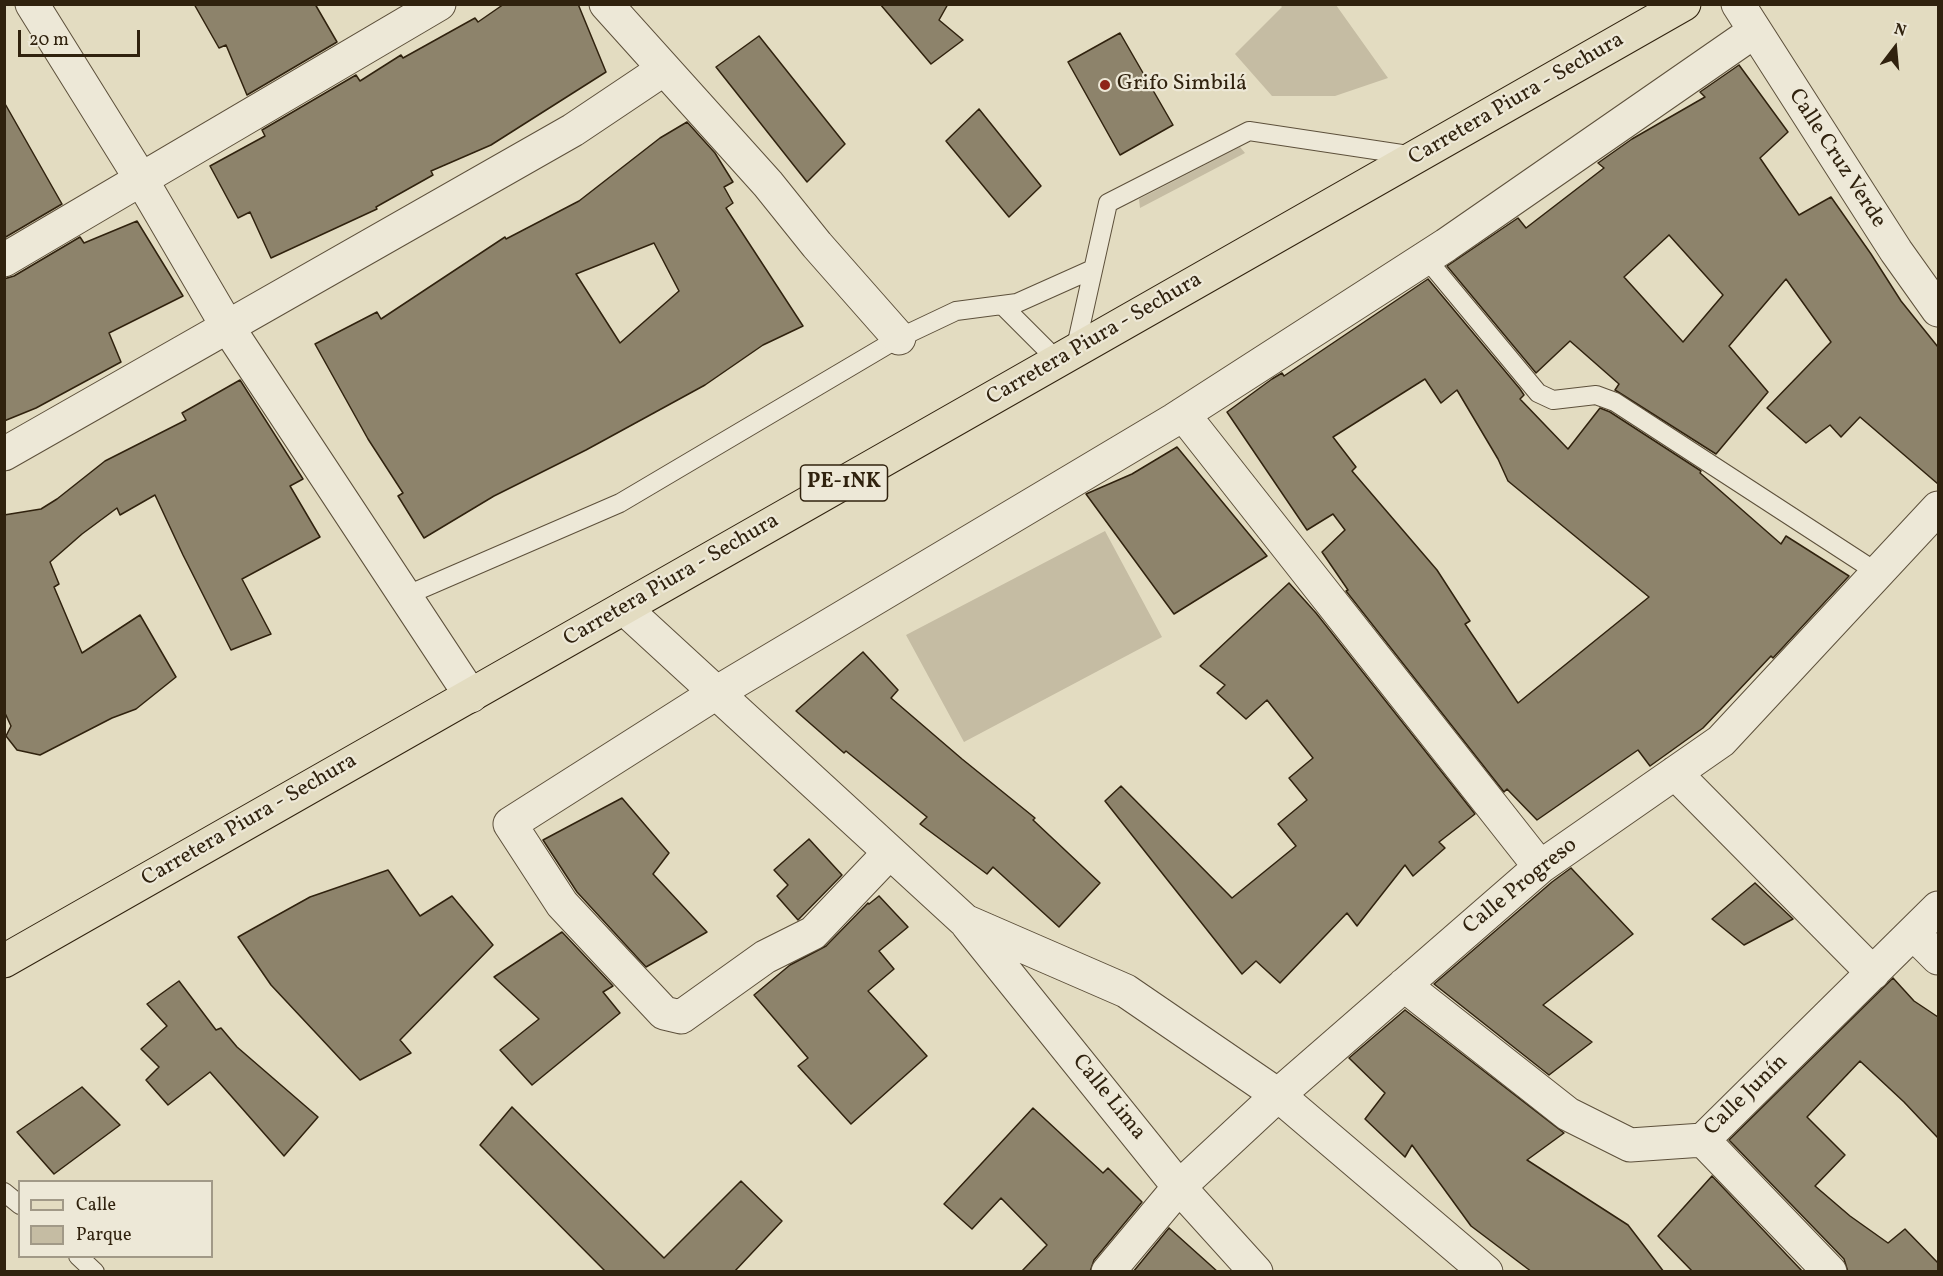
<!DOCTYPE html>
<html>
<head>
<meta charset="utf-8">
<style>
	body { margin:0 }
	#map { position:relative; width:1943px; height:1276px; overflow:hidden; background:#e3dcc1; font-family:Vollkorn,serif }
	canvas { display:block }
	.frame { position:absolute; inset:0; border:6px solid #30220e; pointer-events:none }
	.legend { position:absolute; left:18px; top:1180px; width:195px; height:78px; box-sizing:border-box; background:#ede8d7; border:2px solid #a19987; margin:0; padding:8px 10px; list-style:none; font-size:18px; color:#30220e }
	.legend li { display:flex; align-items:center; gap:12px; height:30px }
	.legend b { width:30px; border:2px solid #a19987 }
	.north { position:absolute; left:1865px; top:18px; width:60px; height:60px; -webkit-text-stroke:4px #ede8d7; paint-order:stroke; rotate:16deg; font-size:16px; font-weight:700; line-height:24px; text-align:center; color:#30220e }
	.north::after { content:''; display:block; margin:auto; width:21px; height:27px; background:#30220e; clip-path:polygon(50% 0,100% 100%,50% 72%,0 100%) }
	.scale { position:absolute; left:18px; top:30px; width:122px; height:27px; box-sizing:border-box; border:3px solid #30220e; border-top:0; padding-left:8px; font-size:18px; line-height:21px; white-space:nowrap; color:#30220e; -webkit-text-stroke:4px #ede8d7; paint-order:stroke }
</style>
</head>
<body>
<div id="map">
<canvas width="1943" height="1276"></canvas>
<div class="frame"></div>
<ul class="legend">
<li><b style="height:8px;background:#e3dcc1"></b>Calle</li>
<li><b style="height:16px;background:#c5bca3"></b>Parque</li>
</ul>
<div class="north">N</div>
<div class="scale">20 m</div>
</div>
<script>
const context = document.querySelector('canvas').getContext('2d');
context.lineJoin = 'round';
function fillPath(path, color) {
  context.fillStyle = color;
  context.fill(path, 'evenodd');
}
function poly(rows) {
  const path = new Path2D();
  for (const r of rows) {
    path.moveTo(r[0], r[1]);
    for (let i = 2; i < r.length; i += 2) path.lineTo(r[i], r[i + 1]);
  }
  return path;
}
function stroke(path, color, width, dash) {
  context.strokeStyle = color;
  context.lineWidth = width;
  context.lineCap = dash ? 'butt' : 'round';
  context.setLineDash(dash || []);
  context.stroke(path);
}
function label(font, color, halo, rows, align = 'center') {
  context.font = font + ' Vollkorn,serif';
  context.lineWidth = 4.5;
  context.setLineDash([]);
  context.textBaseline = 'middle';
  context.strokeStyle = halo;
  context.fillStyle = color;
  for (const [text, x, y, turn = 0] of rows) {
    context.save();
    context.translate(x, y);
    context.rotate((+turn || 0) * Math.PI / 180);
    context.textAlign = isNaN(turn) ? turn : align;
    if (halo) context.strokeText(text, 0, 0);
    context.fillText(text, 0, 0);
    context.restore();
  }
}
fillPath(poly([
	[1280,5,1336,5,1388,78,1335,96,1272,96,1235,54,1282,7],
	[1240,147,1245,153,1140,208,1139,199],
	[1105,531,1162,637,964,742,906,635]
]), '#c5bca3');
const building = poly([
	[194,4,315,4,337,42,247,95,226,45,219,48,194,4],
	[504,4,578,4,606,72,491,145,431,171,433,175,376,207,377,209,271,258,250,212,238,218,210,166,265,136,262,130,356,75,360,81,401,55,403,58,475,18,478,22,504,4],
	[880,4,948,4,939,20,963,40,931,64,880,4],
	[1120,33,1173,125,1120,155,1068,62,1120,33],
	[759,36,845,144,807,182,716,67,759,36],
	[1739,65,1788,132,1760,158,1799,215,1831,197,1871,254,1901,301,1938,347,1938,484,1860,417,1841,437,1830,425,1806,443,1767,408,1831,342,1786,279,1729,346,1768,392,1716,454,1615,390,1619,384,1570,341,1536,373,1447,266,1518,218,1526,228,1604,168,1598,163,1632,139,1705,97,1700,92,1739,65],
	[1669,235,1723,295,1683,342,1624,277,1669,235],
	[4,102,62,204,4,238,4,102],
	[979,109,1041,186,1009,217,946,141,979,109],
	[687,122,715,153,733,182,724,187,733,203,726,208,803,326,763,345,705,385,586,450,494,496,424,538,398,496,403,493,368,439,315,344,377,312,381,319,505,237,506,239,579,201,660,138,687,122],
	[654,243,679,291,620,343,576,274,654,243],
	[137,221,183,296,109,333,121,362,36,408,4,421,4,279,14,276,80,237,84,243,137,221],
	[1428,279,1520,389,1524,395,1520,399,1568,449,1600,408,1610,412,1701,471,1700,473,1781,544,1786,536,1849,576,1773,658,1771,656,1703,728,1650,766,1638,750,1537,820,1507,789,1504,792,1346,591,1348,590,1322,552,1345,530,1333,514,1307,530,1227,412,1272,379,1282,373,1284,376,1428,279],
	[1425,379,1441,403,1457,390,1498,459,1508,481,1649,597,1518,703,1465,624,1470,621,1437,570,1352,471,1356,467,1333,437,1425,379],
	[240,380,303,479,290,486,320,537,242,579,271,634,231,650,183,555,155,495,120,515,117,508,82,534,50,562,59,584,54,587,82,653,140,615,176,677,136,709,112,718,40,755,17,750,6,736,11,726,4,711,4,515,41,509,57,499,105,461,186,420,182,413,240,380],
	[1177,447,1267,556,1174,614,1086,494,1132,474,1177,447],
	[1289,583,1316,613,1475,814,1439,842,1445,848,1413,876,1405,865,1357,926,1347,913,1280,983,1256,961,1242,974,1105,801,1121,786,1232,898,1296,846,1278,824,1307,800,1289,778,1313,758,1267,700,1246,719,1217,693,1225,685,1200,666,1289,583],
	[863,652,898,690,891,698,962,759,1035,818,1033,820,1100,883,1059,927,993,867,987,874,920,824,927,817,846,751,844,753,796,711,863,652],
	[622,798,669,853,653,874,707,932,646,967,577,892,543,840,622,798],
	[809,839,842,875,798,920,777,896,788,885,774,870,809,839],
	[1571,868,1633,934,1543,1005,1592,1042,1549,1075,1434,984,1552,882,1571,868],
	[388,870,420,916,452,896,493,945,400,1040,411,1053,360,1080,271,985,238,937,310,897,388,870],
	[1755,883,1793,919,1744,945,1712,919,1755,883],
	[879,896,908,927,879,951,894,969,868,991,927,1056,851,1124,798,1066,808,1058,754,995,790,965,826,946,868,903,869,904,879,896],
	[562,932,613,986,603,992,620,1013,532,1085,500,1050,539,1019,494,977,562,932],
	[1893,978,1914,1001,1938,1017,1938,1138,1904,1102,1860,1061,1807,1117,1845,1155,1815,1186,1850,1216,1888,1243,1905,1229,1938,1263,1938,1272,1848,1272,1844,1259,1729,1140,1893,978],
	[179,981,216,1030,221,1028,237,1047,318,1117,284,1156,210,1072,168,1105,146,1080,159,1067,141,1049,167,1026,147,1004,179,981],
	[1405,1010,1564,1133,1527,1160,1628,1225,1664,1272,1532,1272,1471,1226,1412,1145,1405,1157,1365,1119,1385,1093,1349,1058,1405,1010],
	[82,1087,120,1125,54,1174,17,1132,82,1087],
	[512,1107,664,1258,741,1181,782,1221,734,1272,606,1272,480,1145,512,1107],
	[1033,1108,1103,1173,1108,1168,1142,1202,1094,1260,1090,1272,1021,1272,1047,1245,1001,1198,972,1229,944,1204,1033,1108],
	[1712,1176,1803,1272,1693,1272,1658,1236,1712,1176],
	[1169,1228,1218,1272,1133,1272,1169,1228]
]);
fillPath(building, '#8d836b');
stroke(building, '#30220e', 1.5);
const service = poly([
	[1425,257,1538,393,1553,400,1596,395,1615,402,1878,573],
	[1002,305,1058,361],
	[1075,351,1108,203,1249,131,1415,156],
	[405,596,620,503,899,338,956,311,1017,303,1093,269],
	[4,1192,20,1205],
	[78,1256,95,1272]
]);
const minor = poly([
	[32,4,141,179,227,326,471,696],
	[606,4,768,184,817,245,899,338],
	[1738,4,1896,251,1938,310],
	[4,260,439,4],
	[1183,414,1540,867],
	[4,454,573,130,664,69],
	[624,608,965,921,1126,991,1278,1095,1486,1272],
	[1675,773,1873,973],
	[890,852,813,933,765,957,681,1017,664,1013,562,904,510,824,716,693,1174,420,1446,245,1755,31],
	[968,925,1179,1187,1256,1272],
	[1913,933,1938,958],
	[1404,985,1568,1114,1630,1145,1703,1140,1938,908],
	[1703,1140,1830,1272],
	[1108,1272,1179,1187,1278,1095,1540,867,1721,741,1938,508]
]);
const primary = poly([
	[4,961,1684,4]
]);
stroke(service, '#5d503b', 20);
stroke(minor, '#5d503b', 35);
stroke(primary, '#30220e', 35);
stroke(service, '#ede8d7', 18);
stroke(minor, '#ede8d7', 33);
stroke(primary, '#e3dcc1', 33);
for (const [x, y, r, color] of [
	[1105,85,6,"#8f2418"]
]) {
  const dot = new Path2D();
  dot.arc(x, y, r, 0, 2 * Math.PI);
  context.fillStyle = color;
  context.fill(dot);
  stroke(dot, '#ede8d7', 2);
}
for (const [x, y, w] of [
	[844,483,87]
]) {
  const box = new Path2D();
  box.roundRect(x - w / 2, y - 18, w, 36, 4.5);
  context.fillStyle = '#ede8d7';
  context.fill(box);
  stroke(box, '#30220e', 1.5);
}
label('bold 21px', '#30220e', null, [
	["PE-1NK",844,483]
]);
label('22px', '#30220e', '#ede8d7', [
	["Grifo Simbilá",1117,85]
], 'left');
label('22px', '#30220e', '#ede8d7', [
	["Carretera Piura - Sechura",1517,100,-30],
	["Calle Cruz Verde",1836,159,57],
	["Carretera Piura - Sechura",1095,340,-30],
	["Carretera Piura - Sechura",672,581,-30],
	["Carretera Piura - Sechura",250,821,-30],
	["Calle Progreso",1521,887,-39],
	["Calle Junín",1747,1096,-44],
	["Calle Lima",1108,1098,51]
]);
</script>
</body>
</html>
